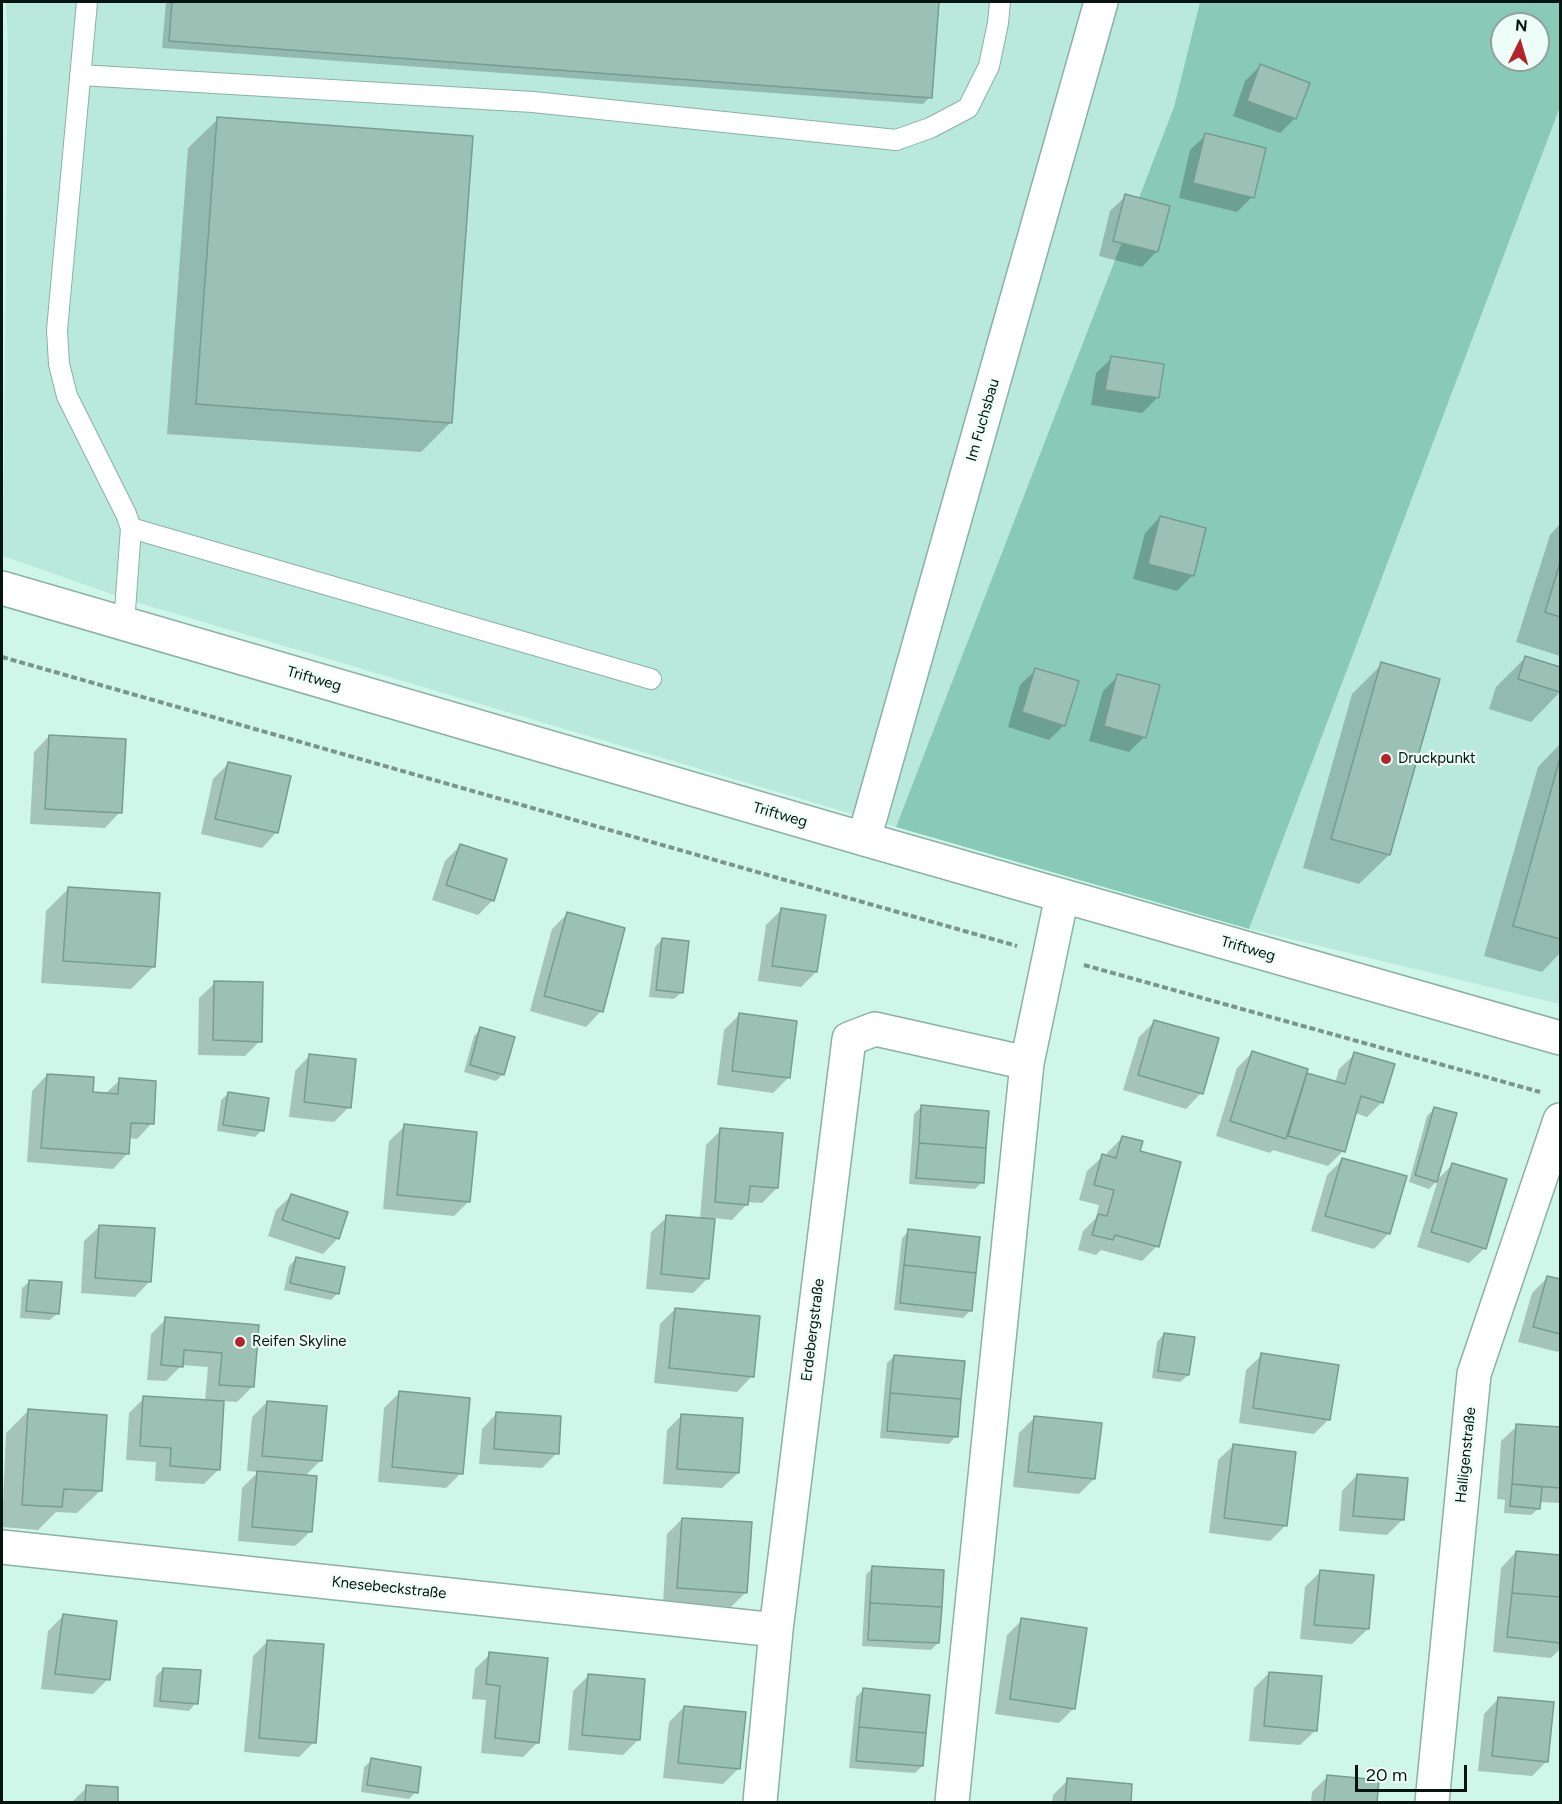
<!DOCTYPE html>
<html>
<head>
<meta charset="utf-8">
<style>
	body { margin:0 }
	#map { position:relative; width:1562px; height:1804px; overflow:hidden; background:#cef6e9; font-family:Figtree,sans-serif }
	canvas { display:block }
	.frame { position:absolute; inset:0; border:3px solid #061510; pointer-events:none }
	.north { position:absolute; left:1490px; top:12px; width:60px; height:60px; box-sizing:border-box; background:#edfdf8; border:2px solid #91a09b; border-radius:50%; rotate:5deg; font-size:16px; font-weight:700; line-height:24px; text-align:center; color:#061510 }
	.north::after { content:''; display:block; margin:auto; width:21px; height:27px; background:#b5242d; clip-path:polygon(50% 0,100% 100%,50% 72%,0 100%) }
	.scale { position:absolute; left:1355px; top:1765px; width:112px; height:27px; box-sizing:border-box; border:3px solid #061510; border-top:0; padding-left:8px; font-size:18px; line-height:21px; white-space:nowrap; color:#061510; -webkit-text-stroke:4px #edfdf8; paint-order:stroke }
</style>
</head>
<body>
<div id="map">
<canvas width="1562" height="1804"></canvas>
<div class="frame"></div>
<div class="north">N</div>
<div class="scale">20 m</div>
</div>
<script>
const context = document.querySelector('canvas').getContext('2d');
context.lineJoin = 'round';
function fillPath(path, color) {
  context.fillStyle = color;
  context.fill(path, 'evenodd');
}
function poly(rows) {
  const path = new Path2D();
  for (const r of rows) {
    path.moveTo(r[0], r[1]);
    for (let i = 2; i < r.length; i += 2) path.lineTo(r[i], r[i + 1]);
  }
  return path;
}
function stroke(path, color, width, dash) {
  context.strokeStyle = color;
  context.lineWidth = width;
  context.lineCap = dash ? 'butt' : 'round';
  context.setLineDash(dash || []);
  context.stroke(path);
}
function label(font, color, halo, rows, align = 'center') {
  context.font = font + ' Figtree,sans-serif';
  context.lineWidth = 4.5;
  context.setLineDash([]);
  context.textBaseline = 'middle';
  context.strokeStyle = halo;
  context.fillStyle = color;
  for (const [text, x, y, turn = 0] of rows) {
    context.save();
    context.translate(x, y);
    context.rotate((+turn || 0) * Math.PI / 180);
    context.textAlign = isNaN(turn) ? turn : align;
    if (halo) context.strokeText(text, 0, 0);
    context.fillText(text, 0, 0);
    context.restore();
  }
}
fillPath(poly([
	[6,2,1200,2,1174,107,896,827,129,600,3,556,8,41],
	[1560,107,1560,1004,1249,929]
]), '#b8e9da');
fillPath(poly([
	[1200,2,1560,2,1560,107,1249,929,896,827,1174,107],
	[1502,24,1538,24,1538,60,1502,60]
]), '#88cab6');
fillPath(poly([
	[166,2,937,2,930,97,923,104,162,48],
	[1260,66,1295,118,1280,133,1233,116,1245,81],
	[218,119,451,422,421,452,167,434,188,148],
	[1206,135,1252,197,1237,212,1179,198,1190,150],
	[1126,196,1157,251,1142,267,1099,256,1110,211],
	[1112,358,1162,366,1157,398,1142,413,1091,405,1096,373],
	[1160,517,1193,575,1177,591,1133,579,1145,533],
	[1560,524,1560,656,1516,642,1550,535],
	[1526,657,1560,668,1560,692,1531,722,1489,709,1496,687],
	[1382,664,1389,855,1359,884,1303,868,1352,694],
	[1036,670,1064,725,1049,740,1008,727,1020,685],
	[1118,676,1144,737,1129,752,1089,741,1103,691],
	[49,736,120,812,105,828,30,824,34,752],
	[1560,744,1560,953,1542,972,1484,956,1538,767],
	[228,764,277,832,262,848,201,834,213,779],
	[460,846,493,900,478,915,432,900,445,861],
	[69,888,153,967,131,989,41,983,46,911],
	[781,910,816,972,801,987,758,981,766,925],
	[567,914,601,1011,586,1027,530,1011,552,929],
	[662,939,682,992,674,999,649,997,655,947],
	[215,983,260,1041,245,1056,198,1055,199,998],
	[739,1015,788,1078,773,1093,717,1085,724,1030],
	[1154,1022,1201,1093,1186,1109,1123,1090,1139,1037],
	[481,1029,503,1074,496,1081,464,1072,474,1036],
	[1252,1053,1305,1074,1335,1083,1339,1069,1355,1054,1382,1102,1367,1117,1355,1113,1343,1151,1328,1166,1273,1150,1270,1153,1216,1136,1237,1068],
	[310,1055,349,1107,334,1122,289,1117,295,1071],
	[47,1075,91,1093,105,1094,120,1080,152,1123,137,1139,129,1138,128,1153,113,1169,27,1162,32,1091],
	[229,1093,262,1130,255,1137,217,1131,221,1100],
	[922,1106,982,1182,975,1189,909,1184,914,1114],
	[1434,1109,1436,1181,1453,1164,1485,1248,1469,1263,1417,1247,1438,1180,1429,1189,1409,1182,1427,1116],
	[405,1126,469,1201,454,1216,383,1209,389,1141],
	[721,1130,777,1188,762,1203,747,1202,747,1204,732,1220,713,1218,708,1278,693,1293,646,1289,651,1232,667,1217,700,1219,706,1145],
	[1123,1137,1157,1246,1142,1261,1101,1250,1096,1255,1078,1250,1083,1231,1096,1218,1099,1205,1079,1200,1087,1171,1103,1156,1106,1157,1107,1153],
	[1342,1160,1389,1233,1374,1249,1311,1231,1327,1175],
	[292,1195,338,1238,323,1254,268,1236,276,1210],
	[100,1226,150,1281,135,1297,81,1293,84,1241],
	[909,1231,971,1310,963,1318,894,1310,902,1238],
	[296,1259,338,1293,331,1300,284,1290,289,1266],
	[1548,1277,1560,1281,1560,1349,1558,1352,1518,1342,1532,1293],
	[30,1281,58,1313,50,1320,20,1318,22,1288],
	[675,1309,752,1376,737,1392,654,1383,660,1324],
	[166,1319,257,1326,252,1387,237,1402,223,1401,219,1469,204,1484,155,1481,156,1462,126,1460,129,1413,144,1398,205,1401,208,1367,182,1365,166,1381,147,1380,151,1334],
	[1164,1334,1188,1375,1180,1382,1152,1378,1157,1342],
	[1262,1355,1329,1419,1314,1434,1239,1423,1246,1370],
	[894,1356,956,1436,949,1444,880,1438,887,1363],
	[400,1392,461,1473,446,1488,378,1482,384,1408],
	[267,1402,320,1461,304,1477,311,1531,295,1546,238,1541,242,1488,258,1472,247,1471,252,1417],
	[29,1410,100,1491,77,1513,56,1512,38,1530,2,1527,6,1433],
	[497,1413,557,1453,542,1468,479,1464,482,1429],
	[682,1415,738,1473,722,1488,663,1484,667,1430],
	[1034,1418,1094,1479,1079,1494,1013,1487,1019,1433],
	[1517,1426,1560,1429,1560,1503,1539,1502,1539,1508,1531,1515,1504,1513,1505,1500,1497,1499,1501,1441],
	[1234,1445,1285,1526,1270,1541,1209,1533,1218,1460],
	[1357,1475,1402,1520,1387,1535,1339,1531,1342,1491],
	[682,1519,746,1592,731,1607,663,1603,667,1534],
	[1516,1552,1560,1556,1560,1649,1551,1658,1493,1652,1501,1568],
	[873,1567,938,1643,931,1650,862,1646,866,1575],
	[1320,1572,1368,1629,1352,1644,1300,1639,1305,1587],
	[63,1616,108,1679,93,1694,41,1689,48,1631],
	[1022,1620,1074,1708,1059,1723,995,1714,1007,1635],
	[268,1641,314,1742,299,1757,244,1752,253,1656],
	[490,1654,538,1742,523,1757,481,1753,486,1700,472,1699,475,1669],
	[163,1669,196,1703,189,1711,153,1707,156,1676],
	[1269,1673,1316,1730,1300,1745,1249,1741,1254,1688],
	[588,1676,639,1739,623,1755,568,1750,573,1691],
	[863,1690,922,1766,915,1773,849,1768,856,1697],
	[1499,1698,1547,1761,1532,1776,1478,1771,1484,1714],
	[684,1707,739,1768,723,1784,663,1778,669,1722],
	[372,1760,416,1792,409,1799,361,1792,364,1767],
	[1327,1777,1378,1781,1376,1802,1311,1802,1312,1792],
	[1068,1780,1130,1785,1129,1802,1052,1802,1053,1795],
	[87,1787,117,1788,116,1802,72,1802]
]), '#0003');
const building = poly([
	[172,2,939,2,932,98,169,41,172,2],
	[1260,64,1310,83,1296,119,1247,101,1260,64],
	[217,117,473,136,452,423,196,404,217,117],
	[1205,133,1266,148,1254,198,1193,183,1205,133],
	[1125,194,1170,206,1158,252,1113,241,1125,194],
	[1111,356,1164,364,1159,398,1105,390,1111,356],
	[1160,516,1206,528,1194,576,1148,564,1160,516],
	[1560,563,1560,617,1545,612,1560,563],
	[1525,656,1560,667,1560,692,1518,679,1525,656],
	[1381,662,1440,679,1390,855,1331,839,1381,662],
	[1035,668,1079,681,1065,726,1022,712,1035,668],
	[1117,674,1160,685,1146,738,1104,726,1117,674],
	[49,735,126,739,122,813,45,809,49,735],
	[1560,758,1560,939,1513,926,1560,758],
	[228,762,291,776,278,833,215,819,228,762],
	[460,844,507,859,494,901,446,885,460,844],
	[68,887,160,893,155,967,63,961,68,887],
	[781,908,826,915,817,972,772,966,781,908],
	[567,912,625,928,603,1012,544,996,567,912],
	[662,938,689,941,683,993,656,990,662,938],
	[214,981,263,982,262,1042,213,1040,214,981],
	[739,1013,797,1021,790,1078,732,1071,739,1013],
	[1154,1020,1219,1038,1203,1094,1138,1075,1154,1020],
	[480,1027,515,1037,504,1075,470,1065,480,1027],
	[1252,1051,1308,1069,1286,1139,1230,1121,1252,1051],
	[1354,1052,1395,1064,1383,1103,1361,1096,1345,1152,1288,1136,1307,1073,1345,1084,1354,1052],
	[309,1054,356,1059,351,1108,304,1102,309,1054],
	[47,1074,94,1077,93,1092,118,1094,119,1078,156,1081,154,1124,131,1123,129,1154,41,1148,47,1074],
	[228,1092,269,1098,264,1131,223,1125,228,1092],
	[921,1105,989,1111,986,1148,919,1143,921,1105],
	[1434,1107,1457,1113,1437,1182,1415,1175,1434,1107],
	[404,1124,477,1132,470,1202,397,1195,404,1124],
	[720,1128,783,1133,778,1188,750,1186,748,1205,715,1202,720,1128],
	[1122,1136,1143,1141,1140,1151,1181,1162,1159,1247,1115,1235,1113,1240,1092,1235,1098,1214,1107,1216,1114,1190,1094,1185,1102,1154,1116,1158,1122,1136],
	[919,1143,986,1148,984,1183,916,1178,919,1143],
	[1342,1158,1407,1176,1390,1234,1325,1216,1342,1158],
	[1452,1163,1507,1179,1486,1249,1431,1232,1452,1163],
	[291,1194,348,1212,339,1239,282,1220,291,1194],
	[666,1215,715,1219,709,1279,661,1274,666,1215],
	[99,1225,155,1228,151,1282,95,1278,99,1225],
	[908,1229,980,1237,976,1273,904,1265,908,1229],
	[296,1257,345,1267,339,1294,290,1283,296,1257],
	[904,1265,976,1273,972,1311,900,1303,904,1265],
	[1547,1276,1560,1279,1560,1334,1533,1327,1547,1276],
	[29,1280,62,1282,59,1314,26,1311,29,1280],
	[675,1308,760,1316,754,1377,669,1368,675,1308],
	[165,1317,259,1325,254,1387,219,1385,222,1353,184,1350,183,1367,161,1365,165,1317],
	[1164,1333,1195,1337,1189,1375,1158,1371,1164,1333],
	[1261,1353,1339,1365,1330,1420,1253,1408,1261,1353],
	[894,1355,965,1361,961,1399,890,1393,894,1355],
	[399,1391,470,1398,463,1474,392,1467,399,1391],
	[890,1393,961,1399,958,1437,887,1431,890,1393],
	[143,1396,224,1401,220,1470,170,1466,171,1448,140,1446,143,1396],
	[267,1401,327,1406,322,1461,262,1456,267,1401],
	[28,1409,107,1415,102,1491,64,1489,62,1507,22,1505,28,1409],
	[496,1412,561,1416,559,1454,494,1449,496,1412],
	[681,1414,743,1418,739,1473,677,1469,681,1414],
	[1034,1416,1102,1423,1095,1479,1028,1472,1034,1416],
	[1516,1424,1560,1427,1560,1488,1512,1484,1516,1424],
	[1233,1444,1296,1452,1287,1526,1224,1518,1233,1444],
	[257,1471,317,1476,312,1532,252,1527,257,1471],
	[1357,1474,1408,1478,1404,1520,1353,1516,1357,1474],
	[1512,1484,1542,1487,1540,1509,1510,1506,1512,1484],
	[682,1518,752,1522,747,1593,677,1588,682,1518],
	[1516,1551,1560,1555,1560,1597,1512,1593,1516,1551],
	[872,1566,944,1570,942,1607,870,1603,872,1566],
	[1320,1570,1374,1575,1369,1629,1314,1625,1320,1570],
	[1512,1593,1560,1597,1560,1643,1507,1637,1512,1593],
	[870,1603,942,1607,939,1643,868,1640,870,1603],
	[63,1614,117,1621,110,1680,55,1674,63,1614],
	[1021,1618,1087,1628,1075,1709,1010,1699,1021,1618],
	[267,1640,324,1644,316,1743,259,1738,267,1640],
	[489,1652,548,1658,539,1743,495,1738,500,1686,486,1684,489,1652],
	[163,1668,201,1670,198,1704,160,1701,163,1668],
	[1269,1672,1322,1676,1317,1731,1264,1726,1269,1672],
	[588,1674,645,1679,640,1740,582,1735,588,1674],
	[863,1688,930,1695,926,1733,859,1727,863,1688],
	[1498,1697,1554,1702,1548,1762,1492,1756,1498,1697],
	[684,1706,746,1712,740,1769,678,1763,684,1706],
	[859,1727,926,1733,923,1766,856,1761,859,1727],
	[371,1758,421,1767,418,1793,367,1785,371,1758],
	[1327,1775,1379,1780,1377,1802,1324,1802,1327,1775],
	[1067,1778,1132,1784,1131,1802,1065,1802,1067,1778],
	[86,1785,118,1787,118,1802,85,1802,86,1785]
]);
fillPath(building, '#9bc1b5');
stroke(building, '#779c91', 1.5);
const service = poly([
	[87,2,57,330,59,364,67,396,126,514,131,528,124,624],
	[80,75,533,102,896,140,930,128,968,108,989,66,998,23,1000,2],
	[131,528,651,679]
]);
const minor = poly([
	[2,588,864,839,1560,1038],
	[864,839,1101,2],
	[2,1547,776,1630],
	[760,1802,776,1630,849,1039,875,1029,1027,1063],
	[952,1802,1027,1063,1062,896],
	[1432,1802,1474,1374,1560,1120]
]);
stroke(service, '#8bb1a5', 22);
stroke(minor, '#8bb1a5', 36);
stroke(poly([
	[2,657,1017,946],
	[1084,965,1540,1092]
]), '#79968d', 4, [6, 3]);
stroke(service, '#fff', 20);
stroke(minor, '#fff', 33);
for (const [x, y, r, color] of [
	[1386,759,6,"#b5242d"],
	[240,1342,6,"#b5242d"]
]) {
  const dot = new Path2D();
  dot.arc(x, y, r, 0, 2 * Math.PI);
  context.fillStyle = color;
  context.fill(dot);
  stroke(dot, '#edfdf8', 2);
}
label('15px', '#061510', '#edfdf8', [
	["Im Fuchsbau",983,420,-74],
	["Triftweg",314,679,16],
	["Triftweg",780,815,16],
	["Triftweg",1248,949,16],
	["Erdebergstraße",813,1330,-83],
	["Halligenstraße",1466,1455,-84],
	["Knesebeckstraße",389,1588,6]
]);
label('15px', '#061510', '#edfdf8', [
	["Druckpunkt",1398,759],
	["Reifen Skyline",252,1342]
], 'left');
</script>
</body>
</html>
